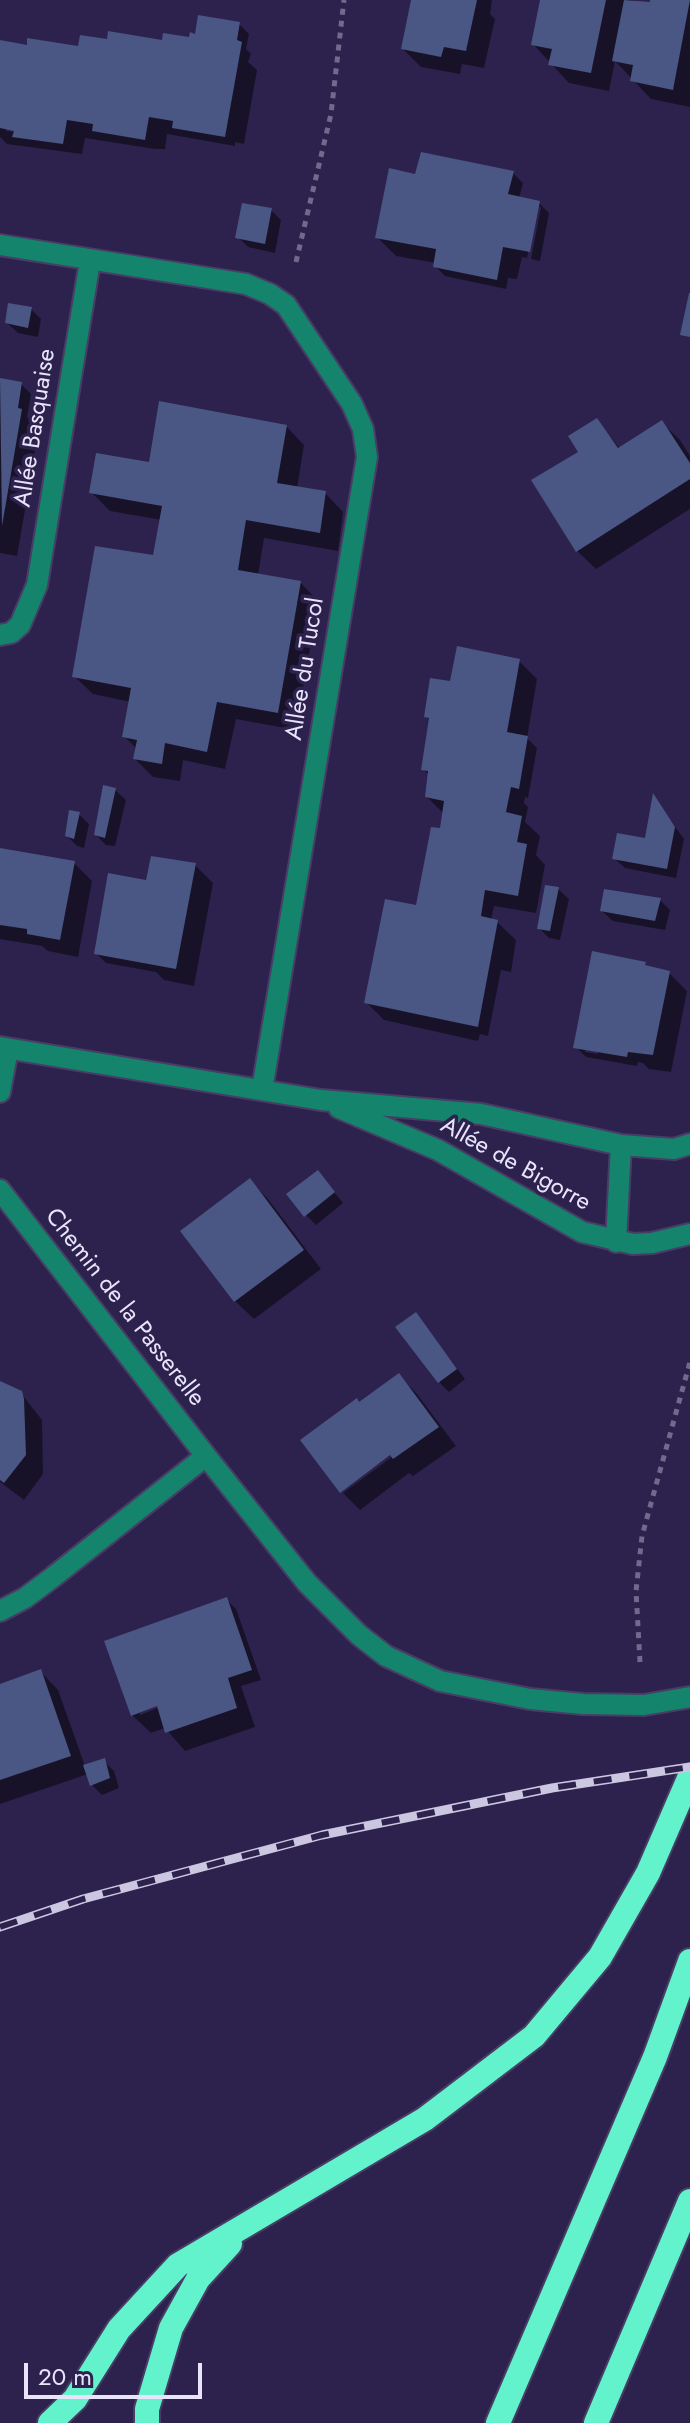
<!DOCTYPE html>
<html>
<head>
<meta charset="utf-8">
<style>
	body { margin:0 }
	#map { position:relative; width:690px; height:2423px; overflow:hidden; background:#2d224d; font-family:Jost,sans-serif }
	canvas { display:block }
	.scale { position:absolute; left:24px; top:2363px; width:178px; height:36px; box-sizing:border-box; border:4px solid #e8e5fb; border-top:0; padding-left:10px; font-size:24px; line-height:28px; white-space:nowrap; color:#e8e5fb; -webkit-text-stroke:6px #2d224d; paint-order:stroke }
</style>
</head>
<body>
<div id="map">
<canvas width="690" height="2423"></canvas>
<div class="scale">20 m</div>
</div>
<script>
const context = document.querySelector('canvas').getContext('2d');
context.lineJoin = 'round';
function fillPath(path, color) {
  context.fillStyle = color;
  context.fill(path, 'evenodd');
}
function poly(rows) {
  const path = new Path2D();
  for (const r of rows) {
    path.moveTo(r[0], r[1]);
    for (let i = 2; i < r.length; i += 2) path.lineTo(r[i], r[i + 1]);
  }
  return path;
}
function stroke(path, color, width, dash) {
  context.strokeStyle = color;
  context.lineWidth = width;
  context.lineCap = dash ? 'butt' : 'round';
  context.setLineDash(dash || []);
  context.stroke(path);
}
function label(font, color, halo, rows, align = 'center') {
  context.font = font + ' Jost,sans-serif';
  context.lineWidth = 7;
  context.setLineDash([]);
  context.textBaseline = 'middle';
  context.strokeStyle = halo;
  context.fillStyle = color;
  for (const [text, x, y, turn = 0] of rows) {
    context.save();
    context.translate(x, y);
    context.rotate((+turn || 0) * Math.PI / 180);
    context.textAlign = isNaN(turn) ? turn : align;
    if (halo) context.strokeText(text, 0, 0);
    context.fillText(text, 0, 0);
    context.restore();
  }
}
fillPath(poly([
	[413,0,492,0,490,14,495,19,484,68,462,64,460,74,421,67,403,49],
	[542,0,631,0,649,4,652,0,690,0,690,107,651,99,615,61,609,91,569,83,533,44],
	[239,24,249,34,246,49,251,54,248,62,257,70,244,144,235,142,235,146,167,134,165,149,155,149,85,138,82,154,7,144,0,137,0,55,28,47,77,48,108,41,164,43,190,40],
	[6,127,23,133,6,131],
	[513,173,523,183,519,198,539,203,549,213,540,261,531,259,541,207,537,207,527,258,522,257,517,279,508,278,506,289,445,276,435,266,436,263,396,256,377,237,417,176],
	[271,210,281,220,275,253,248,247,238,237],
	[31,309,41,319,38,337,18,333,7,323],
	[0,380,21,384,31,394,27,417,39,429,17,556,0,553],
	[597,420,620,449,661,422,680,440,690,456,690,509,596,569,577,551],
	[286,426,304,445,297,488,325,493,343,512,338,551,264,538,258,575,300,582,318,601,296,730,236,719,225,769,183,760,180,781,153,777,135,759,137,749,124,736,131,702,93,694,74,676,155,557,162,520,110,511,91,492,151,464],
	[519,661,537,679,527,738,537,748,528,798,525,797,524,803,528,807,525,822,540,836,536,855,545,865,536,913,494,906,491,921,497,922,516,940,511,972,501,970,488,1036,480,1034,478,1041,384,1020,366,1002,423,908,444,814,427,797,430,776,423,769,430,721,426,716,451,684],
	[115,790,126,800,115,846,106,845,96,835],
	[654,798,684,839,676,878,625,868,614,858,647,840],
	[79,814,89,824,84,848,77,846,67,836],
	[0,850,74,863,92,881,78,957,48,951,42,946,0,939],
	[195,865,213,883,194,986,164,980,156,972,106,963,96,953],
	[558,889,569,899,560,940,549,938,539,928],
	[660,900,670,910,665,930,613,921,602,911],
	[645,964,649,968,669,973,687,991,671,1072,649,1069,643,1063,638,1062,637,1066,586,1057,576,1047],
	[585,1048,598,1050,598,1054,585,1052],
	[318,1172,343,1203,316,1225,306,1215],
	[249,1180,268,1199,321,1269,254,1319,235,1301],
	[416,1314,465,1379,449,1392,439,1382],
	[398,1375,417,1394,456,1446,413,1476,409,1473,360,1510,343,1493,400,1451,359,1404],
	[0,1383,21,1393,42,1420,43,1474,24,1500,0,1482],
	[226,1599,236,1609,261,1680,241,1686,255,1727,185,1751,165,1728,151,1733,132,1715],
	[165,1701,167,1704,140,1715,140,1710],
	[40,1671,58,1690,85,1766,104,1761,114,1771,119,1788,102,1795,92,1785,88,1774,0,1804,0,1686]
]), '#0007');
fillPath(poly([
	[411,0,477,0,466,51,444,47,441,57,401,49],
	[540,0,606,0,591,73,548,65,552,49,531,45],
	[624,0,650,2,650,0,690,0,673,90,630,81,633,65,612,61],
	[198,15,240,22,237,40,242,42,225,137,172,128,173,121,149,117,145,140,92,131,93,124,67,120,63,144,12,137,14,131,0,128,0,40,27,45,27,38,78,46,80,35,107,39,108,31,162,40,163,33,189,37,190,32,195,34],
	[421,152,514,171,508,194,540,201,530,252,503,247,497,280,433,267,436,249,375,238,389,168,415,174],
	[242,203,272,208,265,244,235,238],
	[689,293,690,293,690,337,680,335],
	[8,303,32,307,28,328,5,323],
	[0,378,22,382,18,408,22,409,2,526],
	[159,401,287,425,277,483,326,491,320,533,246,520,238,570,301,581,278,713,217,702,207,752,165,743,162,764,133,759,137,740,122,737,131,688,72,677,95,546,153,555,162,506,89,493,96,453,149,462],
	[597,418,618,448,662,420,690,463,690,479,576,552,531,480,578,452,568,436],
	[457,646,520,659,507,732,528,736,519,789,511,787,506,812,522,816,517,842,527,844,518,896,485,890,481,916,498,920,478,1027,364,1003,385,899,416,905,431,827,440,828,444,801,425,797,428,771,421,770,429,718,424,717,430,678,450,681],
	[103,785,116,788,105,838,94,835],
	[653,793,675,827,667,869,612,859,617,833,645,838],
	[69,810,80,812,74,839,65,836],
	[0,848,75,861,60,940,27,934,27,929,0,925],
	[151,856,196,863,176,969,94,954,108,873,146,880],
	[545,885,559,887,550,931,537,929],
	[604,889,661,898,655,921,600,911],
	[592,951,646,962,645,965,670,971,653,1055,628,1052,627,1057,573,1048],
	[318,1170,335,1192,304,1217,286,1194],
	[250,1178,304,1250,234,1302,180,1231],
	[416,1312,457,1369,438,1383,395,1327],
	[399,1373,439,1427,393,1459,390,1455,340,1493,300,1440,357,1398,359,1402],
	[0,1381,22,1391,24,1399,26,1455,4,1483,0,1480],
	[227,1597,252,1670,228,1678,237,1708,165,1733,157,1706,131,1716,104,1641],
	[41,1669,71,1756,0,1780,0,1684],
	[105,1758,110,1778,90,1786,83,1765]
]), '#4a5683');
const minor = poly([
	[0,245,246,284,270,294,286,305,352,404,363,429,367,457,262,1090],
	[0,635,11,633,20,625,37,585,90,261],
	[0,1047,321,1100,481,1114,621,1145,674,1149,690,1144],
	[0,1092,8,1049],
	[339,1108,438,1150,582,1232,633,1244,652,1243,690,1234],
	[0,1190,206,1456,307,1583,359,1635,386,1656,440,1681,530,1699,583,1704,644,1705,690,1697],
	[616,1242,621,1145],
	[0,1611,25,1598,53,1577,206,1456]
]);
const highway = poly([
	[50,2423,75,2399,119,2329,178,2265,425,2119,534,2036,600,1957,648,1873,690,1776],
	[147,2423,147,2409,171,2328,198,2279,230,2244],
	[498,2423,655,2057,690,1961],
	[596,2423,690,2201]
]);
stroke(minor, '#473d65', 24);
stroke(highway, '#473d65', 28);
stroke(poly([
	[296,262,331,114,344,0],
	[640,1662,636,1591,642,1536,690,1362]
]), '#72698d', 5, [6, 6]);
stroke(minor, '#14856c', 20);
stroke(highway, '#62f2cc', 24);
const rail = poly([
	[0,1927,83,1899,322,1835,552,1788,690,1767]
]);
stroke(rail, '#cbc7e0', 9);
stroke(rail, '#2d224d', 6, [18]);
label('24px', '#e8e5fb', '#2d224d', [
	["Allée Basquaise",36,428,-81],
	["Allée du Tucol",306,669,-81],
	["Allée de Bigorre",515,1165,29],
	["Chemin de la Passerelle",124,1308,52]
]);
</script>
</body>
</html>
